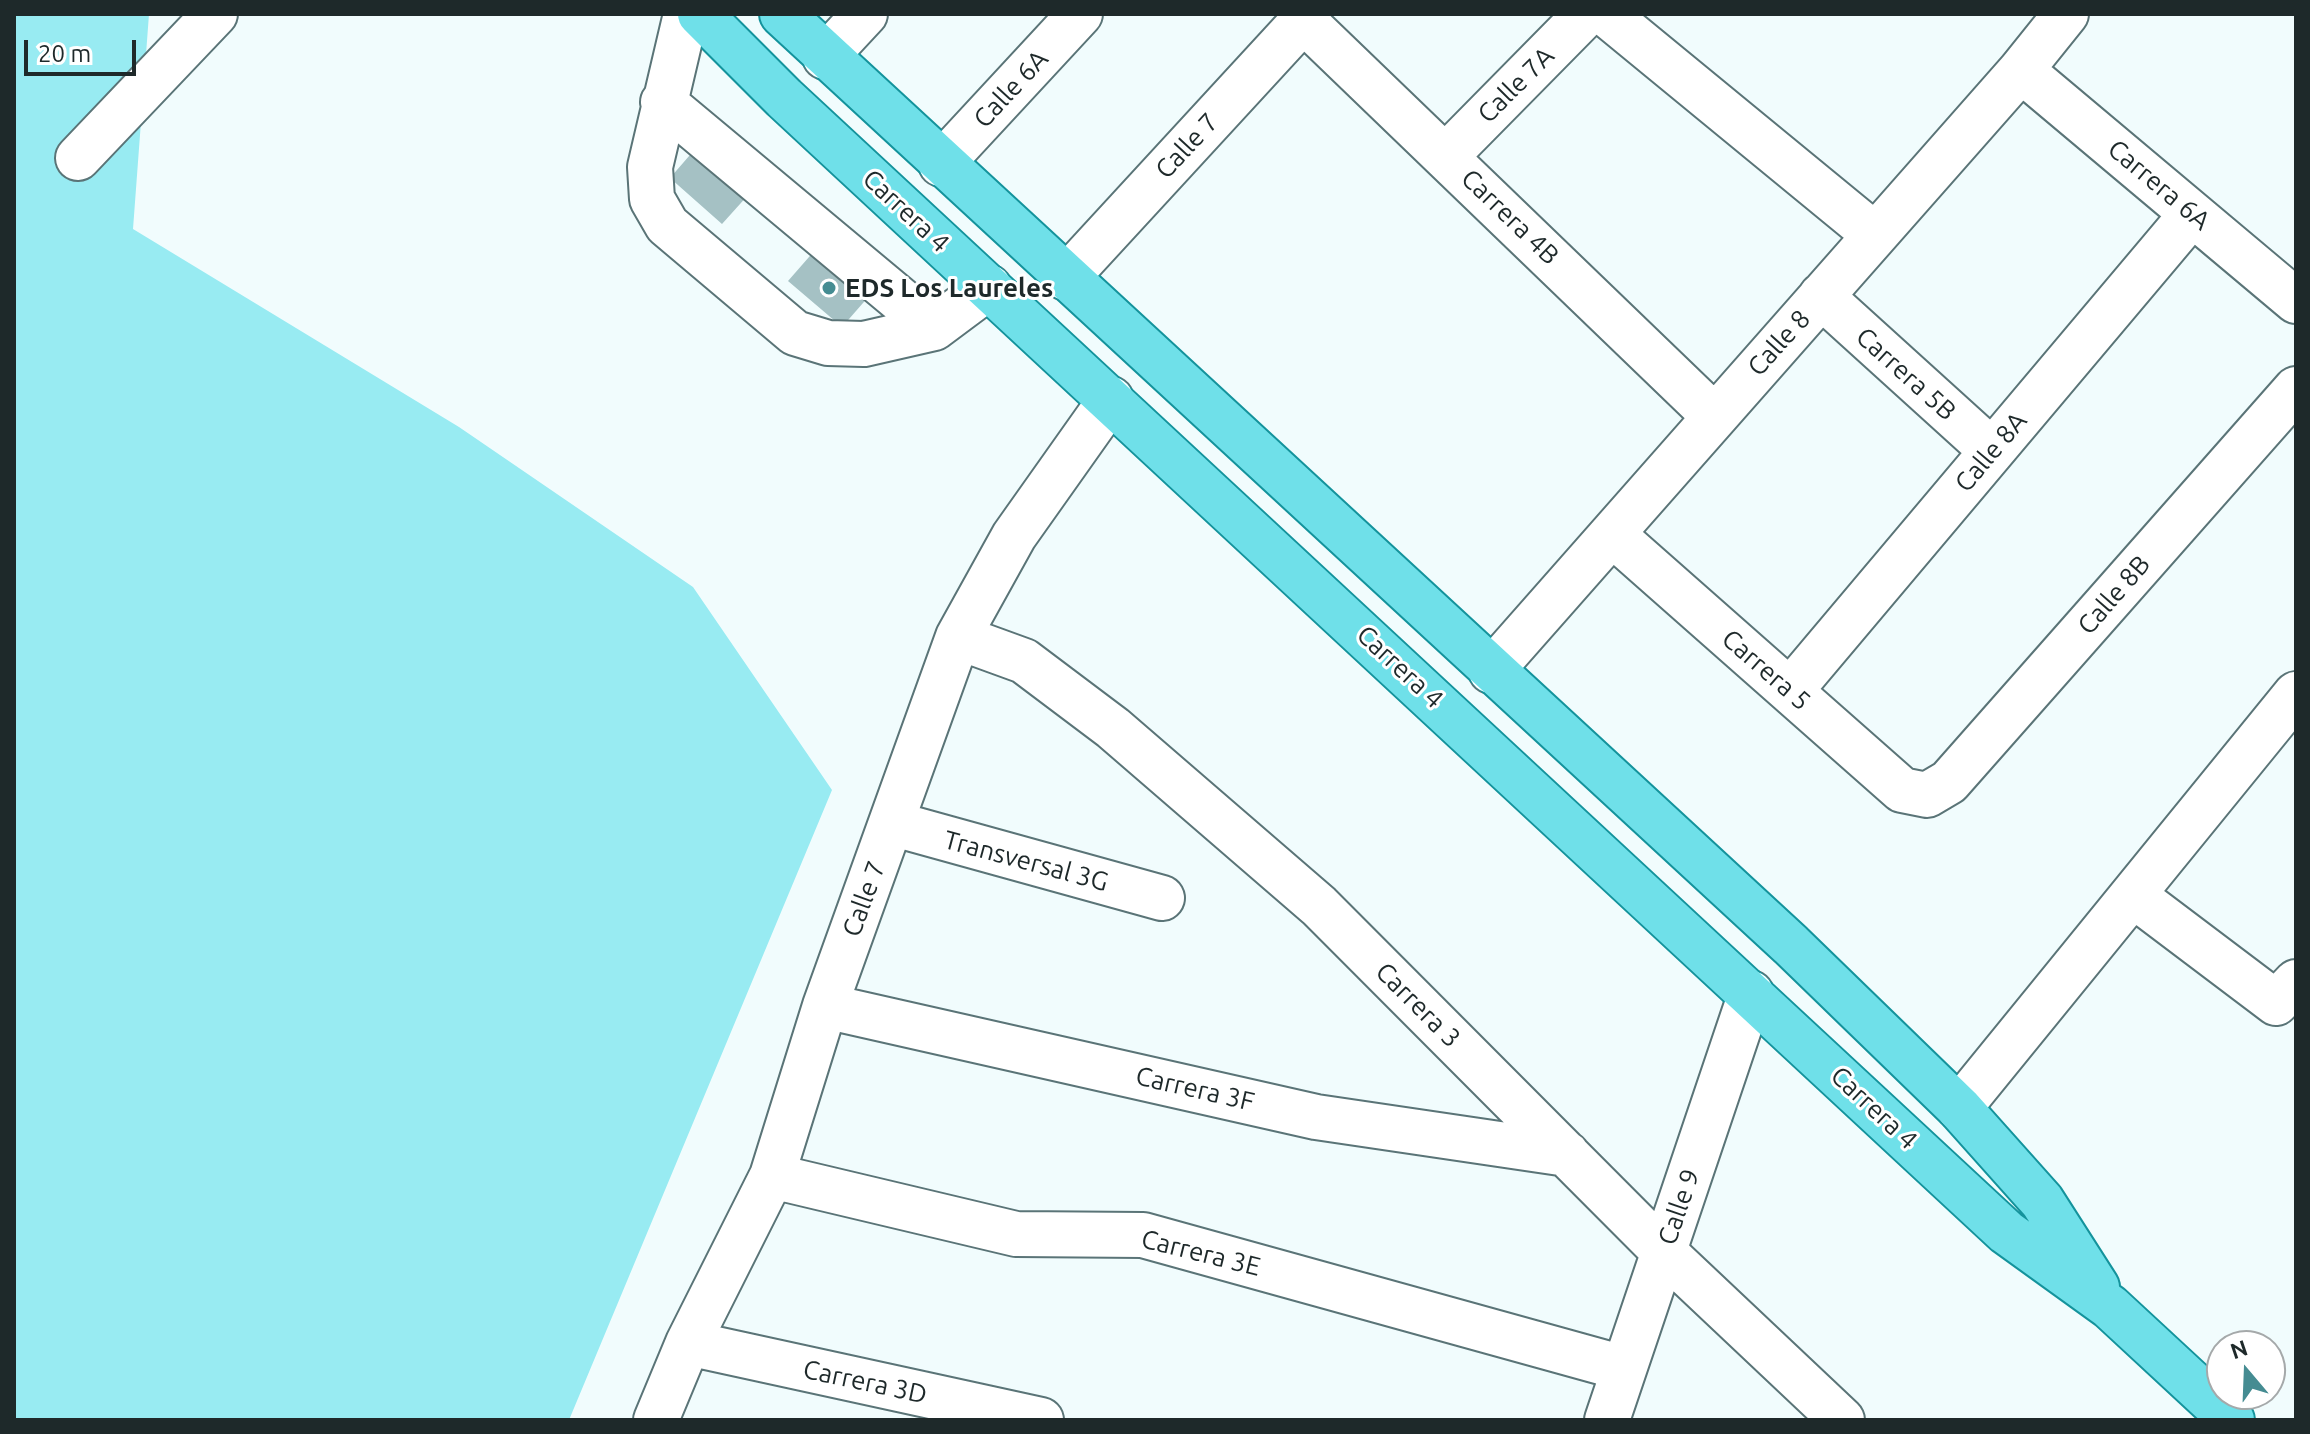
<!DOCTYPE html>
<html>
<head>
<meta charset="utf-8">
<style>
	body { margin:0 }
	#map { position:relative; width:2310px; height:1434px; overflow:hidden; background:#f1fcfd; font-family:Ubuntu,sans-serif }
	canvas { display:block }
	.frame { position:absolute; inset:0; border:16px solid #1e292a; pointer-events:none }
	.north { position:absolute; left:2206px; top:1330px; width:80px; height:80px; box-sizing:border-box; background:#fff; border:2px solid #a5a9aa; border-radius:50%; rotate:341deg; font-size:22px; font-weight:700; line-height:32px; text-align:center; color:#1e292a }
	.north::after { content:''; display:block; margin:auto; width:28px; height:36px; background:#458c92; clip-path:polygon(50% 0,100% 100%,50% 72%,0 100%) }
	.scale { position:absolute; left:24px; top:40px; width:112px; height:36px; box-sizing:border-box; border:4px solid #1e292a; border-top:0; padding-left:10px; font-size:24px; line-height:28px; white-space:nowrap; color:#1e292a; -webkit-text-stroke:6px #fff; paint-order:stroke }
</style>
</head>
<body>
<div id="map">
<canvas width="2310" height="1434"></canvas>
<div class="frame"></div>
<div class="north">N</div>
<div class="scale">20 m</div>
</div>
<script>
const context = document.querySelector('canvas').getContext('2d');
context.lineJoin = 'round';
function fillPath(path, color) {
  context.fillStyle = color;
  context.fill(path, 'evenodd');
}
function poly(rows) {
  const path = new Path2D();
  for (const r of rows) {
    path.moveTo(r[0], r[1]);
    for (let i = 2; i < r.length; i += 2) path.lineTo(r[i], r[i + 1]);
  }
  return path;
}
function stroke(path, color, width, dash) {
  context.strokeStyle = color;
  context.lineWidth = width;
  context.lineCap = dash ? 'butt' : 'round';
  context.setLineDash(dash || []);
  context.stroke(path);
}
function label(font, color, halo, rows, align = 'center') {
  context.font = font + ' Ubuntu,sans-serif';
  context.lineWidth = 6;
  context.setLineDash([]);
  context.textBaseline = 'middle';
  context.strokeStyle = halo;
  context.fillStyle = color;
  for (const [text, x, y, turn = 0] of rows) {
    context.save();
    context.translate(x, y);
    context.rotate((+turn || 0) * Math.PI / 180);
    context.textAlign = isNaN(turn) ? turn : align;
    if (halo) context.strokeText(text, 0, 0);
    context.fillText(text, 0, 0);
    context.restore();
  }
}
fillPath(poly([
	[14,14,149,14,133,229,459,427,693,587,832,790,569,1420,14,1420]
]), '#98ebf2');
fillPath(poly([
	[696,148,749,194,722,224,670,178],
	[816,249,870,295,842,327,788,281]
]), '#a5c1c4');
const minor = poly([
	[686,14,650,167,652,199,667,225,795,333,828,343,864,344,934,328,989,287],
	[1606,14,1875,235],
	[1303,20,1714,416],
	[825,57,865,14],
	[2021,70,2296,301],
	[663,102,934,328],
	[1447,155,1586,14],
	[78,158,215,14],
	[941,164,1080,14],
	[1066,278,1309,14],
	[1821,296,1992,451],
	[1612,534,1902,790,1927,795,1949,782,2296,389],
	[958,637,1024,661,1113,728,1319,906,1664,1252,1842,1420],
	[1491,671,2021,70,2066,14],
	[1790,691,2192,214],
	[891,823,1162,898],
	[2133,895,2276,1003,2296,982],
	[825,1006,1316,1117,1567,1154],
	[1959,1108,2296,694],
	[772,1176,1016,1234,1143,1235,1623,1368],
	[688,1343,1041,1420],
	[656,1420,688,1343,772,1176,825,1006,958,637,1014,536,1111,399],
	[1607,1420,1751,993]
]);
const major = poly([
	[700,14,784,98,2006,1232,2110,1307,2232,1420],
	[782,14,1791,945,1959,1108,2042,1201,2097,1287]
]);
stroke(minor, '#5a7477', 48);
stroke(major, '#14939c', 48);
stroke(minor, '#fff', 44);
stroke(major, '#6fe0e9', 44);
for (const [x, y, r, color] of [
	[829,288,8,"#458c92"]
]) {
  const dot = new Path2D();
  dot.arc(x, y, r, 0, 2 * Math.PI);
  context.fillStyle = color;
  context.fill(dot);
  stroke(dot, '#fff', 3);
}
label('26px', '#1e292a', '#fff', [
	["Calle 7A",1516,85,-45],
	["Calle 6A",1011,89,-47],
	["Calle 7",1187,146,-47],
	["Carrera 6A",2159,185,40],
	["Carrera 4",906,211,43],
	["Carrera 4B",1510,217,44],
	["Calle 8",1779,343,-48],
	["Carrera 5B",1906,374,42],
	["Calle 8A",1991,452,-50],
	["Calle 8B",2114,595,-49],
	["Carrera 4",1400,667,43],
	["Carrera 5",1766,670,41],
	["Transversal 3G",1026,861,15],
	["Calle 7",864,899,-70],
	["Carrera 3",1418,1005,45],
	["Carrera 3F",1195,1089,13],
	["Carrera 4",1874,1108,43],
	["Calle 9",1679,1207,-71],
	["Carrera 3E",1201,1253,14],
	["Carrera 3D",865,1382,12]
]);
label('bold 26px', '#1e292a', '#fff', [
	["EDS Los Laureles",845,288]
], 'left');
</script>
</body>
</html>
